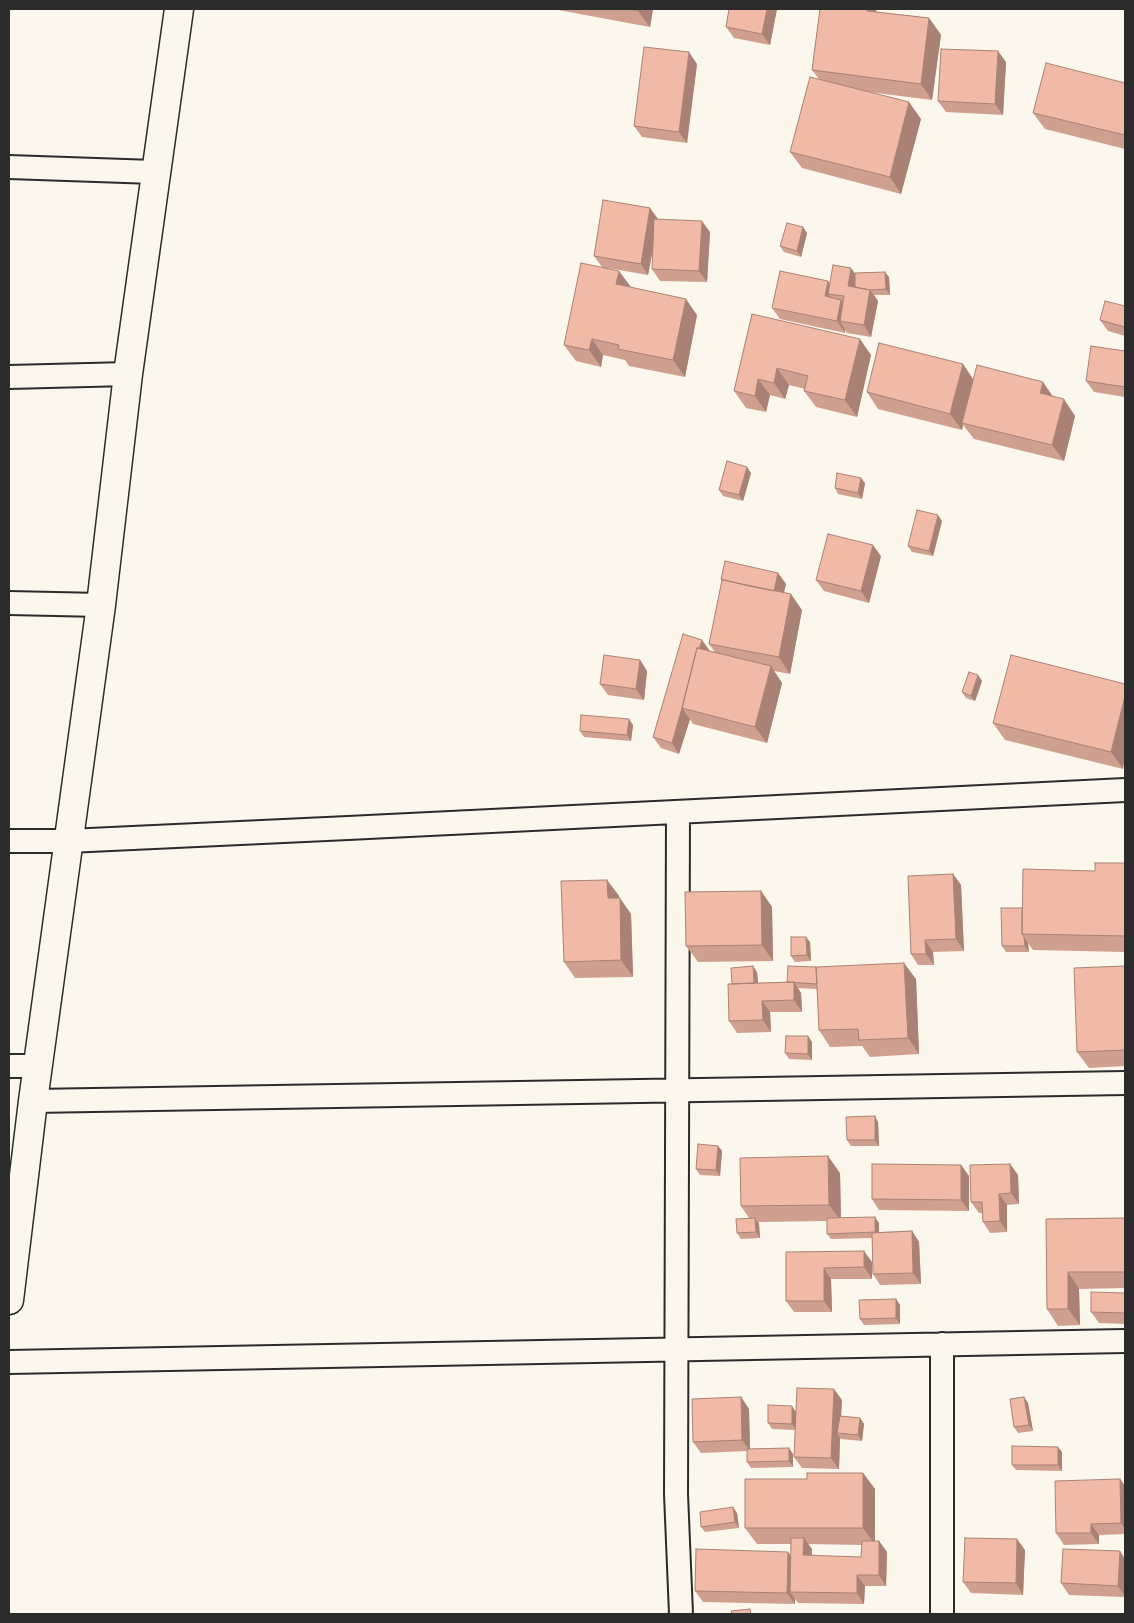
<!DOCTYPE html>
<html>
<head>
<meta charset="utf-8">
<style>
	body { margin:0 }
	#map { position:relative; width:1134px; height:1623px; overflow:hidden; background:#fbf7ec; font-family:Itim,sans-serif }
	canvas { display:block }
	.frame { position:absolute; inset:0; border:10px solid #2b2b2b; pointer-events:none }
</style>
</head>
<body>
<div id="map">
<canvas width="1134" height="1623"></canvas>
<div class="frame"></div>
</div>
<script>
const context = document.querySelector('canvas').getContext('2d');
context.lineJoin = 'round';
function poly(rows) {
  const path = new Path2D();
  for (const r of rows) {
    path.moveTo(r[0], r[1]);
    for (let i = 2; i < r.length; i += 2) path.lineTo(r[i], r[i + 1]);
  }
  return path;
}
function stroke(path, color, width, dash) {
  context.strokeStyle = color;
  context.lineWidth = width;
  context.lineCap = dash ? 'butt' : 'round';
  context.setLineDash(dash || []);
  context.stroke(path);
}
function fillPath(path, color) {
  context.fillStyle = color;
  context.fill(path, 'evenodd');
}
const minor = poly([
	[9,167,154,172],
	[9,377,128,374],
	[9,603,101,605],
	[678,813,676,1494,681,1614],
	[9,841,68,841,348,828,1125,790],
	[9,1066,38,1066],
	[33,1101,1125,1083],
	[9,1362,1125,1341],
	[942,1614,942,1344]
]);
const tertiary = poly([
	[9,1300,33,1101,101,605,128,374,179,9]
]);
stroke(minor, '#2b2b2b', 26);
stroke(tertiary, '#2b2b2b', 31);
stroke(minor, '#fbf7ec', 22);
stroke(tertiary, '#fbf7ec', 28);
fillPath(poly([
	[553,9,653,9,650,27],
	[729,9,777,9,770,45,734,38,726,27],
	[820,9,875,9,877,12,929,18,941,35,932,100,869,92,921,119,901,194,802,168,790,152,819,79,812,70],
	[1006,62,1003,115,946,112,938,101],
	[697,64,687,143,642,137,634,126],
	[1125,83,1125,149,1045,129,1033,113],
	[650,208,658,220,710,232,707,282,660,281,652,269,653,250,648,275,608,268,630,287,697,315,685,377,629,366,625,360,603,355,601,367,576,361,564,345,602,267,594,256],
	[807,233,801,257,784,252,780,246],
	[855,273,889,277,890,295,874,295,878,301,871,337,847,333,845,330,845,333,780,319,772,308,828,281,830,284],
	[1125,306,1125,336,1108,331,1100,320],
	[752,314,871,355,857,417,816,407,804,391,805,389,789,385,785,399,770,395,766,412,746,408,734,391],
	[1125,351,1125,397,1094,392,1086,381],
	[963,364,973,379,1075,416,1064,461,974,439,963,425,962,430,878,409,867,392],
	[751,473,743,501,723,496,719,490],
	[865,483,862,499,838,494,835,488],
	[942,521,933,556,912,552,908,546],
	[881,556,869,603,824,591,816,580],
	[778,573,786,584,784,593,802,610,790,674,774,671,782,683,767,743,693,724,690,719,679,754,661,748,653,737,710,651,715,652,709,644,722,580,721,579],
	[640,660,647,671,644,700,608,695,600,684],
	[978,675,982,681,975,701,966,698,962,692],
	[1125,684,1123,769,1005,740,993,723],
	[633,725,631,741,584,737,580,731],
	[1125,863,1125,952,1033,950,1028,943,1029,952,1006,952,1002,946,1022,908,1095,871],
	[953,874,961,885,964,951,933,952,934,965,918,965,911,954],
	[607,880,619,896,619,898,631,914,633,977,575,978,564,962],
	[761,891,772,907,773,961,698,962,686,946],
	[810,942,811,961,795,962,791,956],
	[1125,966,1125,1066,1089,1068,1077,1052],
	[757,972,758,983,916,979,919,1054,870,1057,862,1046,830,1047,819,1030,817,989,798,988,801,993,802,1012,770,1012,771,1032,737,1033,729,1021,732,984],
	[812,1042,812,1060,789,1059,785,1053],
	[878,1122,879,1146,851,1146,847,1140],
	[718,1146,722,1151,720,1176,700,1175,696,1169],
	[1010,1164,1018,1175,1019,1204,1007,1205,1007,1232,990,1233,983,1222,982,1213,979,1213,971,1202],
	[961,1165,969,1176,969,1211,879,1210,872,1199],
	[840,1173,841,1218,879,1223,879,1232,912,1231,919,1242,921,1284,880,1285,873,1274,872,1238,831,1239,827,1234,827,1221,759,1222,759,1224,760,1238,741,1239,737,1233,749,1218,741,1206],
	[1125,1218,1125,1288,1079,1289,1080,1325,1058,1326,1047,1309,1046,1219],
	[786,1252,872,1262,872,1279,831,1279,832,1312,794,1312,786,1301],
	[1125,1293,1125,1324,1099,1323,1091,1312],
	[896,1299,900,1305,900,1324,864,1325,860,1319],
	[741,1397,749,1409,750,1449,793,1454,793,1467,751,1468,747,1462,747,1451,701,1453,693,1442],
	[842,1400,841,1416,860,1418,864,1424,862,1441,841,1439,840,1438,839,1469,802,1468,794,1457,796,1430,772,1429,768,1423,796,1412],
	[1028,1403,1033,1431,1018,1433,1014,1427],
	[1062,1452,1062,1471,1016,1470,1012,1465],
	[863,1473,875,1489,875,1541,879,1541,887,1552,886,1586,865,1586,864,1604,798,1603,795,1599,795,1604,703,1602,695,1591,788,1552,791,1556,791,1544,757,1544,745,1528,807,1479],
	[808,1544,862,1545,861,1557,812,1556,812,1549],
	[1120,1479,1125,1486,1125,1534,1099,1535,1099,1544,1064,1545,1056,1533],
	[737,1513,739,1528,705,1532,701,1527],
	[1025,1550,1023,1595,971,1593,963,1582],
	[1125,1559,1125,1597,1069,1595,1061,1583]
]), '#cfa090');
fillPath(poly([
	[639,9,653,9,650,27,638,11],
	[767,9,777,9,770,45,762,34],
	[867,9,875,9,879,15,867,11],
	[929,18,941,35,932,100,921,84],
	[998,51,1006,62,1003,115,995,104],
	[689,52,697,64,687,143,679,132],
	[909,102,921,119,901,194,890,177],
	[650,208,658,219,648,275,641,264],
	[702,221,710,232,707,282,699,271],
	[803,227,807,233,801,257,797,251],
	[851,268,859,279,857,290,848,286],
	[619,271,631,287,616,284],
	[885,272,889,277,890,295,886,289],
	[828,281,836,292,828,294,834,302,825,296],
	[870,290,878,301,871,337,864,325],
	[686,299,697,315,685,377,673,360],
	[841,300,849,311,840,321,845,330,845,333,837,321],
	[592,339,603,355,601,367,589,350],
	[860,339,871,355,857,417,845,400],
	[963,364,974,381,962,423,963,425,962,430,950,414],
	[777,368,789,385,785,399,774,383],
	[758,379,770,395,766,412,755,396],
	[1043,382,1054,398,1040,393],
	[1064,399,1075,416,1064,461,1052,445],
	[747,467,751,473,743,501,739,495],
	[861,478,865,483,862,499,858,493],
	[938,515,942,521,933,556,929,551],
	[873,545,881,556,869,603,861,591],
	[778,573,786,584,781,603,773,592],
	[791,594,802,610,790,674,779,657],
	[702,640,710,651,682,708],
	[640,660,647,671,644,700,636,689],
	[771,666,782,683,767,743,755,727],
	[978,675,982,681,975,701,971,696],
	[1125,696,1125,758,1123,769,1111,752],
	[682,708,690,719,679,754,672,743],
	[629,719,633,725,631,741,627,735],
	[953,874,961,885,964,951,956,939],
	[607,880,619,896,619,915,608,898],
	[761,891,772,907,773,961,762,945],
	[620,898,631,914,633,977,621,960],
	[806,937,810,942,811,961,807,955],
	[1024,937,1028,943,1029,952,1025,946],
	[925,940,933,952,934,965,926,954],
	[904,963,916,979,919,1054,908,1038],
	[753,966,757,972,759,993,755,987],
	[794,982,801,993,802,1012,794,1000],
	[762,1001,770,1012,771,1032,763,1020],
	[808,1036,812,1042,812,1060,808,1054],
	[875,1116,878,1122,879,1146,875,1140],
	[718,1146,722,1151,720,1176,716,1170],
	[828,1156,840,1173,841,1221,829,1205],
	[1010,1164,1018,1175,1019,1204,1011,1193],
	[961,1165,969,1176,969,1211,961,1200],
	[999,1194,1007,1205,1007,1232,1000,1221],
	[875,1217,879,1223,879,1238,875,1232],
	[755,1218,759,1224,760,1238,756,1232],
	[912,1231,919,1242,921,1284,913,1273],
	[864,1251,872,1262,872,1279,864,1267],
	[824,1268,831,1279,832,1312,824,1301],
	[1068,1272,1079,1289,1080,1325,1068,1309],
	[896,1299,900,1305,900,1324,896,1318],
	[834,1389,842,1400,840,1433,837,1433,840,1438,839,1469,831,1458],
	[741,1397,749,1409,750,1451,742,1440],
	[1024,1397,1028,1403,1033,1431,1029,1425],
	[792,1406,796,1412,796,1430,792,1424],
	[860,1418,864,1424,862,1441,858,1435],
	[1058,1447,1062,1452,1062,1471,1058,1465],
	[789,1448,793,1454,793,1467,789,1461],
	[863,1473,875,1489,875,1545,863,1528],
	[1120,1479,1125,1486,1125,1529,1121,1523],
	[733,1507,737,1513,739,1528,735,1522],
	[1091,1524,1099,1535,1099,1544,1091,1533],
	[804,1538,812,1549,811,1567,803,1555],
	[1017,1539,1025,1550,1023,1595,1016,1583],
	[879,1541,887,1552,886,1586,879,1575],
	[1120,1551,1125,1559,1125,1596,1118,1586],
	[788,1552,796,1563,790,1592,795,1599,795,1604,787,1593],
	[857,1575,865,1586,864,1604,857,1593]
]), '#a98275');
const building = poly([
	[629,9,639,9,638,11,629,9],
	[729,9,767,9,762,34,726,27,729,9],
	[820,9,867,9,867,11,929,18,921,84,812,70,820,9],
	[644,47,689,52,679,132,634,126,644,47],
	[941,49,998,51,995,104,938,101,941,49],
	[1046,63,1125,83,1125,135,1033,113,1046,63],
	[810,77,909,102,890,177,790,152,810,77],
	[603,200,650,208,641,264,594,256,603,200],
	[654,219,702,221,699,271,652,269,654,219],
	[787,223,803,227,797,251,780,246,787,223],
	[581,263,619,271,616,284,686,299,673,360,618,349,619,345,592,339,589,350,564,345,581,263],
	[833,265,851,268,848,286,870,290,864,325,840,321,844,296,828,294,833,265],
	[780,271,828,281,825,296,841,300,837,321,772,308,780,271],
	[885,272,886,289,870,290,855,287,855,273,885,272],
	[1105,301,1125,306,1125,327,1100,320,1105,301],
	[752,314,860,339,845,400,804,391,808,376,777,368,774,383,758,379,755,396,734,391,752,314],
	[879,343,963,364,950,414,867,392,879,343],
	[1091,346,1125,351,1125,387,1086,381,1091,346],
	[977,365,1043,382,1040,393,1064,399,1052,445,962,423,977,365],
	[727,461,747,467,739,495,719,490,727,461],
	[837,473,861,478,858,493,835,488,837,473],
	[917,510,938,515,929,551,908,546,917,510],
	[828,534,873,545,861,591,816,580,828,534],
	[725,561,778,573,774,591,749,586,721,579,725,561],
	[722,580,791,594,779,657,709,644,722,580],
	[683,634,702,640,699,648,697,648,682,708,672,743,653,737,683,634],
	[697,648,771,666,755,727,682,708,697,648],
	[604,655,640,660,636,689,600,684,604,655],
	[1011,655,1125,684,1125,696,1111,752,993,723,1011,655],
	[969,672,978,675,971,696,962,692,969,672],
	[581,715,629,719,627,735,580,731,581,715],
	[1095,863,1125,863,1125,936,1022,934,1023,869,1095,871,1095,863],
	[953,874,956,939,925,940,926,954,911,954,908,876,953,874],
	[607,880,608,898,620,898,621,960,564,962,561,881,607,880],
	[761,891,762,945,686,946,685,892,761,891],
	[1001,908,1022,908,1022,934,1024,937,1025,946,1002,946,1001,908],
	[791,937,806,937,807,955,791,956,791,937],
	[904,963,908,1038,859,1040,858,1029,819,1030,816,967,904,963],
	[753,966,754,983,732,984,731,968,753,966],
	[788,966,816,967,817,984,787,982,788,966],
	[1125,966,1125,1050,1077,1052,1074,968,1125,966],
	[794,982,794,1000,762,1001,763,1020,729,1021,728,984,794,982],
	[786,1036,808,1036,808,1054,785,1053,786,1036],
	[875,1116,875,1140,847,1140,846,1117,875,1116],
	[698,1144,718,1146,716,1170,696,1169,698,1144],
	[828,1156,829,1205,741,1206,740,1158,828,1156],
	[872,1164,961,1165,961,1200,872,1199,872,1164],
	[1010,1164,1011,1193,999,1194,1000,1221,983,1222,982,1202,971,1202,970,1165,1010,1164],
	[875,1217,875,1232,827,1234,827,1218,875,1217],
	[755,1218,756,1232,737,1233,736,1219,755,1218],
	[1125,1218,1125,1272,1068,1272,1068,1309,1047,1309,1046,1219,1125,1218],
	[912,1231,913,1273,873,1274,872,1233,912,1231],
	[864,1251,864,1267,824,1268,824,1301,786,1301,786,1252,864,1251],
	[1091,1292,1125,1293,1125,1313,1091,1312,1091,1292],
	[896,1299,896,1318,860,1319,859,1300,896,1299],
	[797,1388,834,1389,831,1458,794,1457,797,1388],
	[741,1397,742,1440,693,1442,692,1399,741,1397],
	[1024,1397,1029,1425,1014,1427,1010,1399,1024,1397],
	[768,1405,792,1406,792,1424,768,1423,768,1405],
	[840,1416,860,1418,858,1435,837,1433,840,1416],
	[1012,1446,1058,1447,1058,1465,1012,1465,1012,1446],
	[789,1448,789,1461,747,1462,747,1449,789,1448],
	[807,1473,863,1473,863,1528,745,1528,745,1479,807,1479,807,1473],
	[1120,1479,1121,1523,1091,1524,1091,1533,1056,1533,1055,1481,1120,1479],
	[733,1507,735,1522,701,1527,700,1512,733,1507],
	[791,1538,804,1538,803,1555,861,1557,862,1541,879,1541,879,1575,857,1575,857,1593,790,1592,791,1538],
	[965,1538,1017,1539,1016,1583,963,1582,965,1538],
	[696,1549,788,1552,787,1593,695,1591,696,1549],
	[1063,1549,1120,1551,1118,1586,1061,1583,1063,1549],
	[750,1609,751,1614,732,1614,731,1611,750,1609]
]);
fillPath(building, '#f1baa7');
stroke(building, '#a98275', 1);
</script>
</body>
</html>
